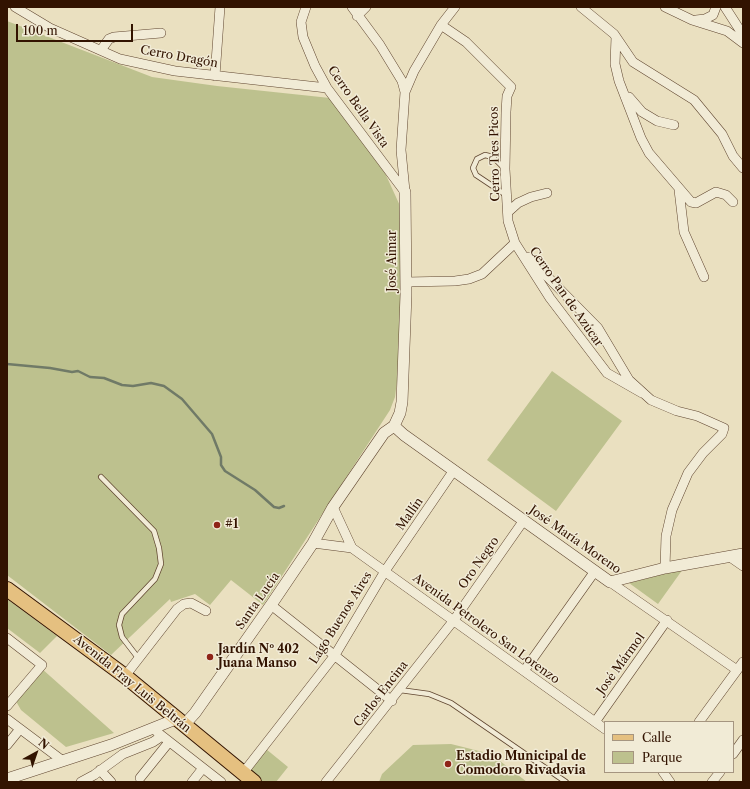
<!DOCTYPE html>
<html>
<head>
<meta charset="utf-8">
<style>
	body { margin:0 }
	#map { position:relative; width:750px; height:789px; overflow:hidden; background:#eae0c0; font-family:"Libre Caslon Text",serif }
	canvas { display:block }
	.frame { position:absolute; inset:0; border:8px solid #321300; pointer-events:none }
	.legend { position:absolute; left:604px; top:721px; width:130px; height:52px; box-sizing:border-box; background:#f1ebd6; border:1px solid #a59580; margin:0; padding:5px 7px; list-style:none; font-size:12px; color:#321300 }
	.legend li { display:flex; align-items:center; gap:8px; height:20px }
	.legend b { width:20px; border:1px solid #a59580 }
	.north { position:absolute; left:16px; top:733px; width:40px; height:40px; -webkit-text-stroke:3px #f1ebd6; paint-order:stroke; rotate:40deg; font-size:11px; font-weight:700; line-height:16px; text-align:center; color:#321300 }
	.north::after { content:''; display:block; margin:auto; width:14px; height:18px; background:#321300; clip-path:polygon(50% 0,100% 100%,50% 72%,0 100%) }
	.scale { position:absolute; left:16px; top:24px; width:117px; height:18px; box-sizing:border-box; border:2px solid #321300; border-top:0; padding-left:5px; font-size:12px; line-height:14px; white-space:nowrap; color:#321300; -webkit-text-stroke:3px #f1ebd6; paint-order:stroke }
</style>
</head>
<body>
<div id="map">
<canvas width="750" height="789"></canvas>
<div class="frame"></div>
<ul class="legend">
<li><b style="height:5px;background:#e5c080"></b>Calle</li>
<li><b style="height:11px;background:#bdc18e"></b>Parque</li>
</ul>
<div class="north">N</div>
<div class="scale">100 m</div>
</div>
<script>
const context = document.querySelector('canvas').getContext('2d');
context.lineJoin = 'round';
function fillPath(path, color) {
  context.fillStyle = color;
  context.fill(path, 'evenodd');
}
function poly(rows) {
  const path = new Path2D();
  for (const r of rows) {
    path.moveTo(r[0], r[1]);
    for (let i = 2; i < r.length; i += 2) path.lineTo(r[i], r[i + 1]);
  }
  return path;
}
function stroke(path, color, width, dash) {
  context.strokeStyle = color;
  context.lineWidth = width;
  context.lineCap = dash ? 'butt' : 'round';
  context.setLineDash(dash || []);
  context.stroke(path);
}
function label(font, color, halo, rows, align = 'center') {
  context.font = font + ' "Libre Caslon Text",serif';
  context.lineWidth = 3;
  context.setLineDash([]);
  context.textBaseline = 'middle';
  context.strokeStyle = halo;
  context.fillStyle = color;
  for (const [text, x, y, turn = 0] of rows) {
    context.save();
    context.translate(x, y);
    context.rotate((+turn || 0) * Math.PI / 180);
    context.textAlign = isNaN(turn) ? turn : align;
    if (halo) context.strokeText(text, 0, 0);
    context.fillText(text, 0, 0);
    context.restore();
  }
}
fillPath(poly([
	[7,21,152,77,217,86,330,98,385,173,401,208,401,317,398,373,395,397,390,410,263,605,231,580,210,605,195,594,171,602,170,599,111,655,7,575],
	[552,371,622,421,556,511,487,460],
	[683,569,658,604,629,583],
	[7,599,57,636,40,653,7,628],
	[41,668,114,733,66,747,21,710,17,703,17,697],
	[451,744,491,754,527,782,379,782,382,774,413,745],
	[266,749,288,767,276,782,257,782,246,773]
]), '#bdc18e');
stroke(poly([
	[7,364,50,368,72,372,78,371,90,377,104,378,122,385,133,386,151,383,164,386,182,399,212,434,221,457,221,465,225,471,255,490,274,507,279,508,284,506]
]), '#707a67', 2.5);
const service = poly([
	[504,168,493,157,485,155,477,159,473,168,476,175,506,195],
	[101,477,154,531,159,548,161,564,155,579,122,614,119,625,122,637,139,659],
	[400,690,429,694,451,703,566,782]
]);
const minor = poly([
	[15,7,50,28,120,59,175,71,327,88],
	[306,7,301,22,303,37,315,66,327,88,405,192],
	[352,7,380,45,402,81,405,92],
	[581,7,614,34,633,62,694,100,722,134,733,156,743,168],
	[665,7,692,20,727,31,743,43],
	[725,7,743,35],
	[357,16,366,7],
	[696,20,705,19,713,15,716,7],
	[441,25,466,42,511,87,507,96,506,112,505,169,508,221,515,243,550,298,607,373,642,393],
	[616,37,615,64,619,81,641,138,649,153,691,202,696,203,716,192,726,195,733,202],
	[101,50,109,39,114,37,161,33],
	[215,76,220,7],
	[629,97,642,112,657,121,674,125],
	[679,190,684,232,704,277],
	[405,191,401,150,405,92,414,71,441,25,455,7],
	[508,212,518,203,531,197,547,193],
	[528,257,598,328,629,380,651,400,677,411,697,416,724,428,722,434,703,453,688,473,672,510,666,536,665,568],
	[406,282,455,281,469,279,482,274,515,243],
	[333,507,352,548,605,729],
	[313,543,352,548],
	[730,557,743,566],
	[610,582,737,670],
	[271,605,392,701],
	[7,638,42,665,7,706],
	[524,671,595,571],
	[125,676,177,609,184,604,191,603,206,611],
	[7,719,63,761],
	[595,722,667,620],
	[699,722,743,662],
	[157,732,221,782],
	[7,745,20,729],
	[733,754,743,740],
	[100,770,111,782],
	[663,772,670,782],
	[243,773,335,655,385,571,454,470],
	[140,778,169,742],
	[81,782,94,775,123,754,153,742,162,736],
	[192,782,203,768],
	[326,782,454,620,524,520],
	[712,782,720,772]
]);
const tertiary = poly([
	[394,426,404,435,610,582,665,568,743,554],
	[184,725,195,713,271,605,313,543,333,507,384,433,394,426,400,413,402,402,406,294,405,192],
	[7,779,111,745,176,719]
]);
const primary = poly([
	[7,589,125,676,254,782]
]);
stroke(service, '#604630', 6);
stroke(minor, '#604630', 10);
stroke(tertiary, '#604630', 12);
stroke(primary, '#321300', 16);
stroke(service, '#f1ebd6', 4.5);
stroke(minor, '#f1ebd6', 9);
stroke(tertiary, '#f1ebd6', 11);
stroke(primary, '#e5c080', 14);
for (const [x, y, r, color] of [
	[217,525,4,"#8f2418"],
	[210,657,4,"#8f2418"],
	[448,764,4,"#8f2418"]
]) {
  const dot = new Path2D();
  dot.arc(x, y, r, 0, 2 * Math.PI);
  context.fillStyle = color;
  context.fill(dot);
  stroke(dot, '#f1ebd6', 1.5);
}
label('12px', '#321300', '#f1ebd6', [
	["Cerro Dragón",179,57,10],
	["Cerro Bella Vista",358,107,55],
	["Cerro Tres Picos",495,154,-91],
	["José Aimar",393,261,-90],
	["Cerro Pan de Azúcar",566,297,55],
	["Mallín",410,514,-55],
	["José María Moreno",575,540,35],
	["Oro Negro",479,563,-55],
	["Santa Lucía",258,601,-55],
	["Lago Buenos Aires",341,618,-58],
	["Avenida Petrolero San Lorenzo",486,629,36],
	["José Mármol",621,664,-54],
	["Avenida Fray Luis Beltrán",132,684,39],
	["Carlos Encina",381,694,-52]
]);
label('bold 12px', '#321300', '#f1ebd6', [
	["#1",225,525],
	["Jardín Nº 402",218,650],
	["Juana Manso",218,664],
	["Estadio Municipal de",456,757],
	["Comodoro Rivadavia",456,771]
], 'left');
</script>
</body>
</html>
